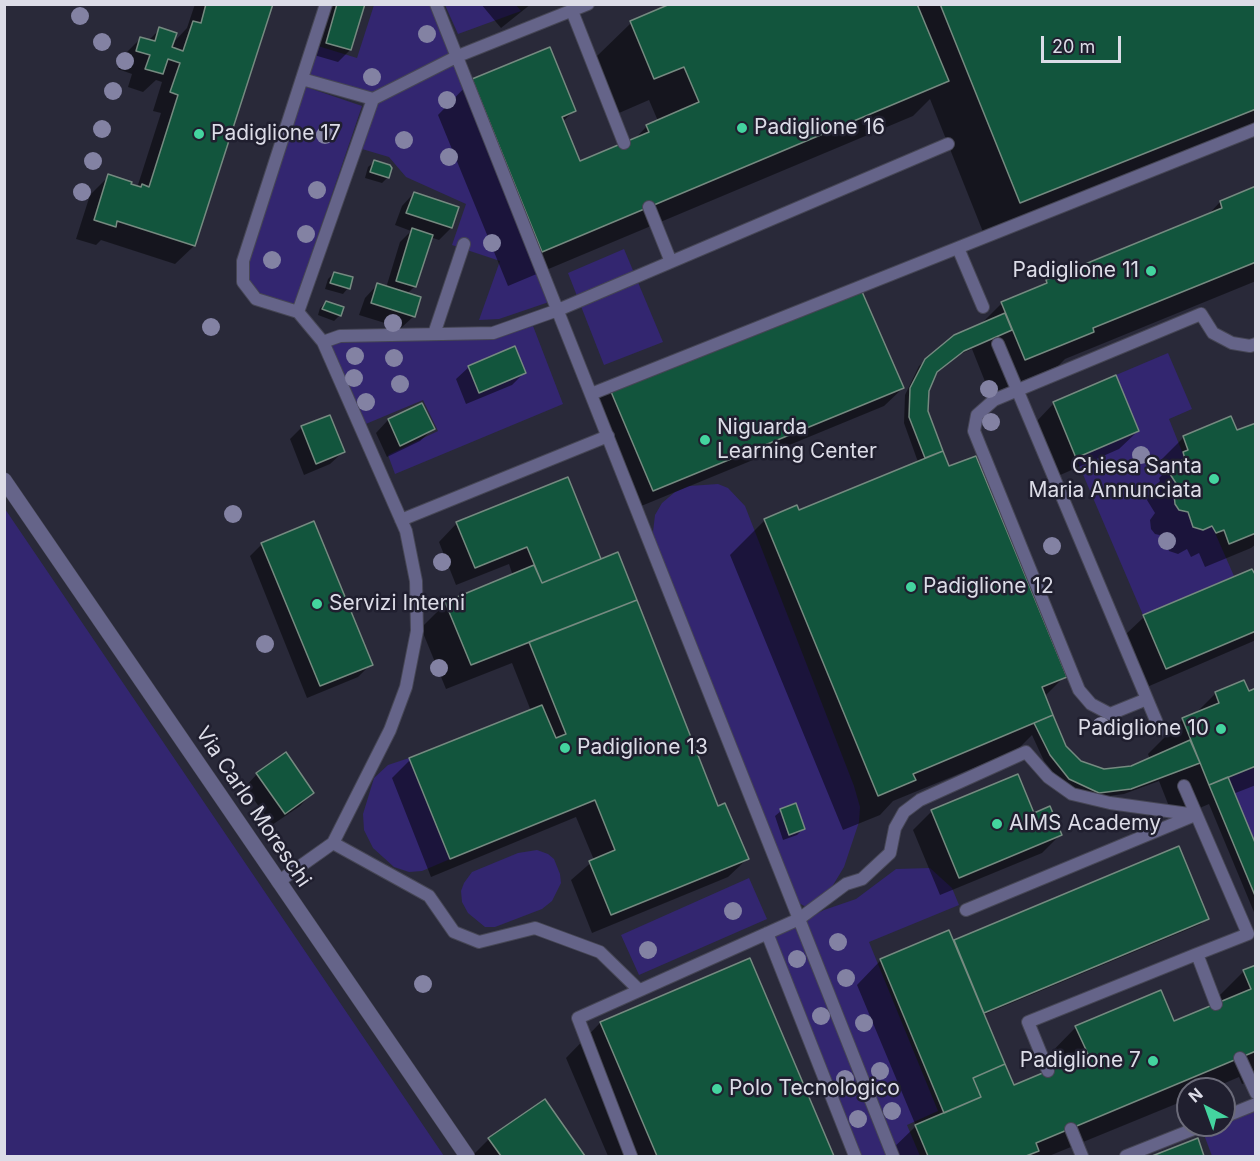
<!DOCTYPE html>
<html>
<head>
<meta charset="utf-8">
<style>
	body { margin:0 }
	#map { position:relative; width:1260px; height:1161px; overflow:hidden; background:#292939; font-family:Inter,sans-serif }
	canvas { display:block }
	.frame { position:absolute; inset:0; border:6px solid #dcdce7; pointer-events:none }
	.north { position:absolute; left:1176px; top:1077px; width:60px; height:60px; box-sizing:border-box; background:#201f2f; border:2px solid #6b6b79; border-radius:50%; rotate:319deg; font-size:16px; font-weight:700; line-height:24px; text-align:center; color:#dcdce7 }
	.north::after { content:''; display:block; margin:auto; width:21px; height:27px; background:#44d49f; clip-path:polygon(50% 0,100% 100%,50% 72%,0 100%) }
	.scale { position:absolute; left:1041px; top:36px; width:80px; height:27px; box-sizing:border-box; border:3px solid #dcdce7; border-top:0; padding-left:8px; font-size:18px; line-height:21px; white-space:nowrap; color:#dcdce7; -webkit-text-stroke:4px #201f2f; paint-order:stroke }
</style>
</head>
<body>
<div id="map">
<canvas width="1260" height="1161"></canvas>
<div class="frame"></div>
<div class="north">N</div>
<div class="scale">20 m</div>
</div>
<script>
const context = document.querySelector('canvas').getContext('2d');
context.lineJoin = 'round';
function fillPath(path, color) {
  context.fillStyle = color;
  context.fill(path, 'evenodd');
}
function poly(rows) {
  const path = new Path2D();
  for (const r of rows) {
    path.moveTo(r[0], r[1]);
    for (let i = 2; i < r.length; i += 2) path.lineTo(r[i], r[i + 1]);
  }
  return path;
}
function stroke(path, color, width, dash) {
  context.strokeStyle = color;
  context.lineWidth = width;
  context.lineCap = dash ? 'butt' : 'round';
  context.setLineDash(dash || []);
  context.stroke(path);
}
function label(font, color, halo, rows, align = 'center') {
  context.font = font + ' Inter,sans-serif';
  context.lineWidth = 5;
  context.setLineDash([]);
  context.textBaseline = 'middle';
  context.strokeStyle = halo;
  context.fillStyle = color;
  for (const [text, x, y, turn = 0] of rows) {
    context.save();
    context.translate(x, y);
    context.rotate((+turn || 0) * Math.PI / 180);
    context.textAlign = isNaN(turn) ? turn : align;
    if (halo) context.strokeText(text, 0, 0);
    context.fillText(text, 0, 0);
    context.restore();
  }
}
fillPath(poly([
	[374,5,434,5,457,55,373,95,308,76,318,46,357,58],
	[445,5,516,5,521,11,458,34],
	[456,61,549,302,499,319,479,320,500,261,452,245,466,204,406,177,389,157,362,149,377,103],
	[306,87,362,106,294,306,258,294,246,280,247,261],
	[624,249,663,342,604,365,568,273],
	[533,326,563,404,395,474,388,455,438,431,423,400,361,426,330,346,341,341,493,337],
	[1168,353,1192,409,1169,419,1185,459,1170,474,1179,488,1174,494,1175,504,1179,510,1188,512,1193,527,1203,530,1212,526,1234,576,1143,615,1076,458,1139,431,1116,375],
	[718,484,728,488,745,506,854,786,860,807,859,822,844,867,824,900,806,907,799,903,657,548,653,532,655,515,662,503,675,492,689,486],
	[4,509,5,509,444,1156,5,1156],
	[409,758,450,859,422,871,409,872,394,867,373,848,364,830,363,814,374,778,388,765],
	[1255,766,1255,845,1228,777],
	[537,850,548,854,554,859,560,874,561,883,552,901,542,909,495,927,485,927,468,913,462,902,461,891,464,883,472,872,518,853],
	[930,868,952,888,959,905,869,942,938,1111,907,1125,920,1156,900,1156,803,921,824,910,856,899,896,869],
	[749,878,767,919,639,975,621,935],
	[797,925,887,1156,859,1156,773,936],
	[1255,1111,1255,1156,1212,1156,1203,1132]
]), '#332670');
fillPath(poly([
	[195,4,272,4,194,246,175,264,101,240,96,245,76,239,90,195,109,176,137,188,161,113,153,111,162,82,156,80,143,92,128,87,132,74,118,69,122,57,141,38,148,41,160,29,172,44,187,28],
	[329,4,363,4,350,50,338,62,314,55],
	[481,4,531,4,501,28],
	[666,4,1256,4,1256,128,985,237,930,99,913,116,508,286,438,115,472,80,574,111,562,122,579,163,633,141,647,126,658,121,649,100,619,113,596,57,631,23,667,8],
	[374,162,388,177,382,183,365,178,368,167],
	[1256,188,1256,281,1065,359,1058,366,990,394,972,349,956,356,935,373,928,390,927,411,949,468,1065,676,1044,697,1065,747,1081,762,1104,770,1131,768,1150,759,1148,754,1182,720,1194,715,1216,693,1248,693,1256,690,1256,785,1233,794,1256,849,1256,917,1209,804,1174,819,1159,781,1124,794,1093,798,1063,784,1044,761,1032,735,1017,750,893,801,880,815,843,830,730,555,765,520,798,512,918,462,904,423,905,395,919,366,926,360,978,327,1002,303,1040,288,1047,281,1207,216,1220,202],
	[414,193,457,208,451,228,439,240,430,237,415,286,407,294,414,316,401,328,359,315,365,298,377,285,386,288,400,242,411,231,395,225,402,206],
	[334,273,348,288,343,294,325,289,328,279],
	[326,302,340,315,334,321,318,315,320,308],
	[469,367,524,373,512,385,466,404,456,379],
	[610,388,903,388,884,406,634,509,591,407],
	[1054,403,1138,431,1119,449,1058,476,1036,422],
	[422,405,433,429,420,441,387,457,376,433,388,420],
	[1256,424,1256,544,1251,548,1205,567,1199,553,1191,557,1187,549,1178,554,1169,551,1164,536,1155,534,1151,529,1150,520,1155,513,1147,500,1151,490,1160,481,1159,478,1164,473,1159,462,1184,437,1236,432],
	[302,427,343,452,330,464,304,475,290,439],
	[457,523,599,559,717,808,747,859,728,877,592,933,571,880,594,860,576,817,431,877,392,778,410,760,531,711,512,663,446,689,421,628,446,603,513,576,509,564,456,585,439,542],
	[262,544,371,664,358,677,307,698,250,556],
	[1251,571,1256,580,1256,640,1147,687,1125,635,1144,617],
	[257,774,312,793,300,806,272,825,245,787],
	[781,811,803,829,797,835,783,840,775,816],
	[932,811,1033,815,1060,835,1042,853,940,895,913,830],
	[1178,848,1207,918,1201,924,983,1015,1013,1087,1047,1073,1042,1062,1076,1027,1173,1023,1210,1008,1209,1006,1244,971,1256,966,1256,1079,1242,1084,1239,1077,1211,1089,1188,1089,1188,1099,1049,1156,885,1156,916,1126,857,985,881,960,953,943],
	[749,960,833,1156,608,1156,566,1058,600,1023],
	[544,1101,583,1156,472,1156,489,1139],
	[1197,1140,1202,1156,1156,1156]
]), '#0007');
const building = poly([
	[206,4,273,4,195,246,117,221,116,227,94,220,108,174,132,182,131,184,141,187,142,184,149,187,178,95,170,92,180,63,168,59,163,74,145,69,150,55,136,51,140,37,155,41,159,27,177,33,172,47,183,51,193,21,201,23,206,4],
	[337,4,365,4,351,50,326,43,337,4],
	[670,4,917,4,949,81,542,252,472,79,550,47,576,111,562,117,580,161,649,132,646,125,699,102,684,67,654,79,630,21,670,4],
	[940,4,1256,4,1256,109,1020,203,940,4],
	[374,160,390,165,392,168,389,178,370,172,374,160],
	[1256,186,1256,262,1093,328,1094,332,1025,360,1001,302,1047,283,1046,280,1222,208,1220,201,1256,186],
	[414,192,459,207,452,228,406,213,414,192],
	[412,228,433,235,416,287,396,281,412,228],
	[334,272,353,277,350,289,330,283,334,272],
	[377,283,421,297,415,317,371,303,377,283],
	[860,287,904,388,653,491,609,387,860,287],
	[326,301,344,307,341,316,322,309,326,301],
	[1005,313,1012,330,964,351,937,372,929,391,928,411,943,451,925,458,909,417,910,388,925,359,954,335,1005,313],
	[515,346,526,373,479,393,468,366,515,346],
	[1116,375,1139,431,1076,458,1053,402,1116,375],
	[422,403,435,429,400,446,388,419,422,403],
	[330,415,345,452,316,464,301,426,330,415],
	[1231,416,1237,430,1256,423,1256,533,1229,544,1224,530,1216,533,1212,526,1203,530,1193,527,1188,512,1179,510,1175,504,1174,494,1179,488,1170,474,1175,463,1185,459,1183,452,1188,450,1183,436,1231,416],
	[943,451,949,466,976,456,1067,677,1042,687,1053,715,913,774,916,780,878,796,764,519,797,505,799,510,943,451],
	[568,477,601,559,542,583,527,547,475,568,456,522,568,477],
	[314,521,373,665,320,686,261,543,314,521],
	[618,552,637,600,471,665,445,602,534,565,542,583,618,552],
	[1252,569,1256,576,1256,631,1166,669,1143,615,1252,569],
	[637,600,718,806,725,803,749,859,611,915,589,861,615,850,595,800,450,859,409,758,542,705,556,738,566,734,529,642,637,600],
	[1244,680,1249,691,1256,688,1256,766,1209,785,1182,718,1219,703,1215,692,1244,680],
	[1053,715,1066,746,1081,761,1104,769,1131,766,1190,740,1200,763,1131,789,1099,793,1069,779,1050,755,1034,723,1053,715],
	[286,752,314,793,285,814,256,773,286,752],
	[1018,774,1034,813,1050,806,1062,835,959,878,931,810,1018,774],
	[1228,777,1256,845,1256,898,1209,785,1228,777],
	[796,803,805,829,789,835,780,809,796,803],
	[1179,846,1209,919,984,1013,954,940,1179,846],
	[949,930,1005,1064,973,1078,981,1097,944,1113,880,959,949,930],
	[750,958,834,1156,657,1156,600,1022,750,958],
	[1256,965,1256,1051,1036,1143,1039,1151,1026,1156,928,1156,915,1125,981,1097,973,1078,1005,1064,1014,1085,1088,1054,1075,1026,1161,990,1174,1021,1251,989,1243,970,1256,965],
	[545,1099,585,1156,501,1156,488,1138,545,1099],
	[1198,1138,1204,1156,1152,1156,1198,1138]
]);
fillPath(building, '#12553d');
stroke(building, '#758a80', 1.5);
const service = poly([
	[326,4,243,261,243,282,256,299,298,312,323,342,406,531,416,581,417,631,406,687,390,730,333,843],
	[436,4,893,1156],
	[572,11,624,143],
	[302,79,373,99,458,56,588,4],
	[649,207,671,262],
	[958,248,983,307],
	[298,312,373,99],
	[434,334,464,244],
	[323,342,340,336,493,333,558,310,948,144],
	[998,344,1160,730],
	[591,394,1256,129],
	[401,520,608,436],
	[1147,699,1110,714,1091,704,1079,690,974,431,977,415,994,400,1201,314,1213,333,1232,343,1250,346,1256,344],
	[1184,786,1248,934,1197,954,1216,1004],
	[278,882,333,843,429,896,454,932,479,942,535,928,600,952,639,990],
	[966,910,1195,815],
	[767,933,855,1156],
	[1240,1058,1256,1093],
	[1048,1071,1028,1022,1197,954],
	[1224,1117,1256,1104],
	[1071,1129,1082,1156],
	[631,1156,578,1018,799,919,846,884,862,879,890,853,895,828,904,812,920,800,1026,752,1048,777,1072,794,1110,803,1196,815],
	[1126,1156,1204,1125]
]);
const minor = poly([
	[4,480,467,1156]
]);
stroke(service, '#464655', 14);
stroke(minor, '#464655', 16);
stroke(service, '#656489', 12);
stroke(minor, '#656489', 15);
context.fillStyle = '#8382a3';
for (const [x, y] of [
	[80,16],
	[427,34],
	[102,42],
	[125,61],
	[372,77],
	[113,91],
	[447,100],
	[102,129],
	[325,135],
	[404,140],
	[449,157],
	[93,161],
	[317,190],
	[82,192],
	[306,234],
	[492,243],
	[272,260],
	[393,323],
	[211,327],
	[355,356],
	[394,358],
	[354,378],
	[400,384],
	[989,389],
	[366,402],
	[991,422],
	[1141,455],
	[233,514],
	[1167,541],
	[1052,546],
	[442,562],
	[265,644],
	[439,668],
	[1101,726],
	[733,911],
	[838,942],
	[648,950],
	[797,959],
	[846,978],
	[423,984],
	[821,1016],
	[864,1023],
	[880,1071],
	[845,1079],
	[892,1111],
	[858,1119]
]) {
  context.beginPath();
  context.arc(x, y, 9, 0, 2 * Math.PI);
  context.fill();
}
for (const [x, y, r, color] of [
	[742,128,6,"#44d49f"],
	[199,134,6,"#44d49f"],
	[1151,271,6,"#44d49f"],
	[705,440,6,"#44d49f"],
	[1214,479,6,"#44d49f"],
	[911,587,6,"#44d49f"],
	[317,604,6,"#44d49f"],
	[1221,729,6,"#44d49f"],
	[565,748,6,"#44d49f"],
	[997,824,6,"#44d49f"],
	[1153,1061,6,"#44d49f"],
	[717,1089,6,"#44d49f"]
]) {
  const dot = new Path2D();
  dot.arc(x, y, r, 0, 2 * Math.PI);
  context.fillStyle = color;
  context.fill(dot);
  stroke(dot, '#201f2f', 2);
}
label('21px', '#dcdce7', '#201f2f', [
	["Padiglione 16",754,128],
	["Padiglione 17",211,134],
	["Padiglione 11",1139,271,"right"],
	["Niguarda",717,428],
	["Learning Center",717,452],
	["Chiesa Santa",1202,467,"right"],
	["Maria Annunciata",1202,491,"right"],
	["Padiglione 12",923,587],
	["Servizi Interni",329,604],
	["Padiglione 10",1209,729,"right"],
	["Padiglione 13",577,748],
	["AIMS Academy",1009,824],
	["Padiglione 7",1141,1061,"right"],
	["Polo Tecnologico",729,1089]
], 'left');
label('21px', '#dcdce7', '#201f2f', [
	["Via Carlo Moreschi",253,807,56]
]);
</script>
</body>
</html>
